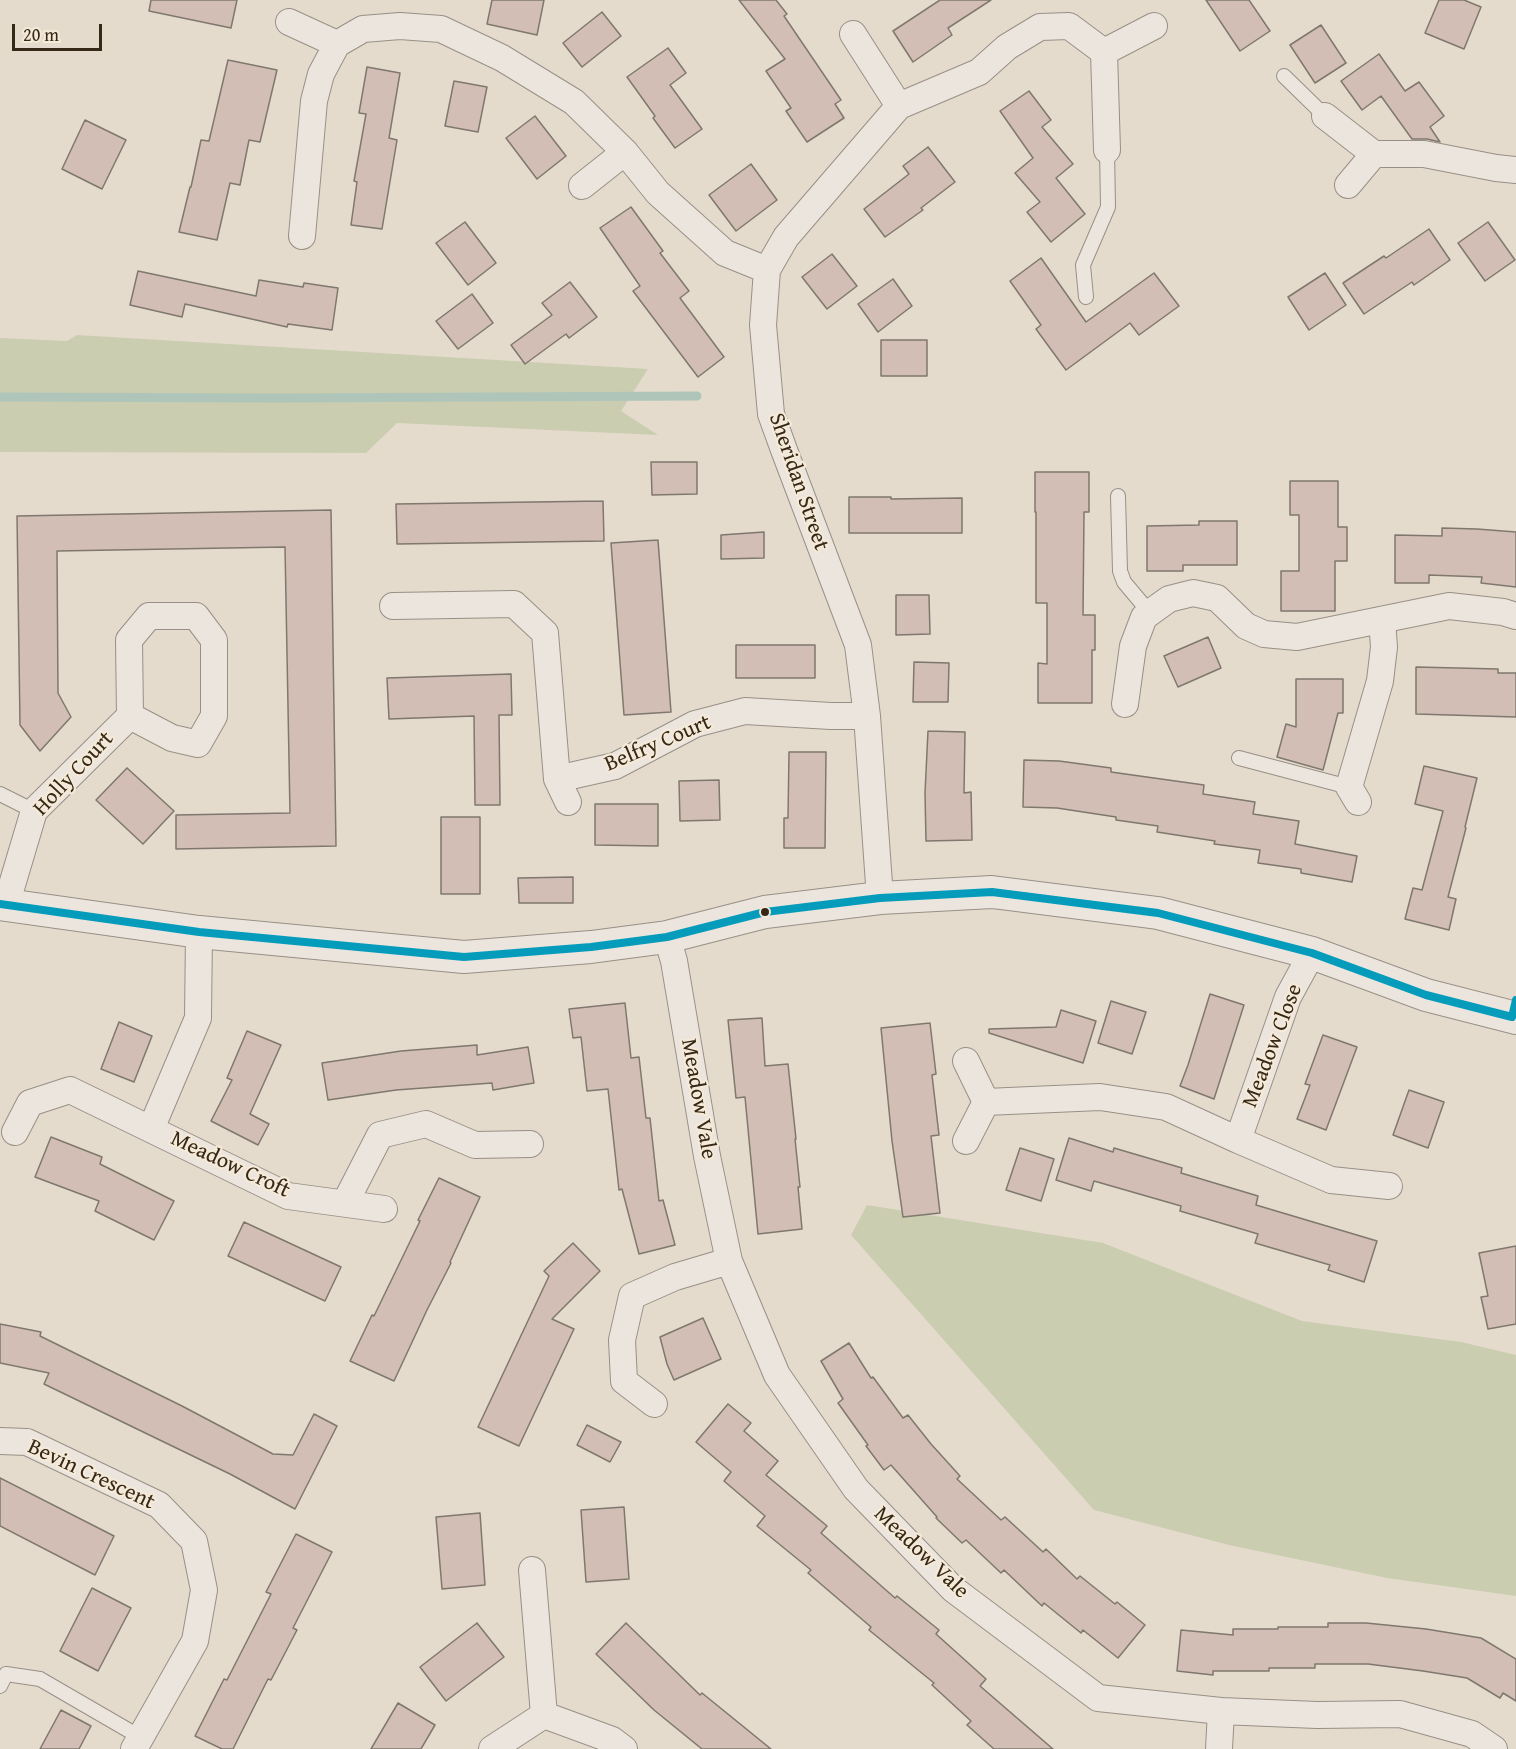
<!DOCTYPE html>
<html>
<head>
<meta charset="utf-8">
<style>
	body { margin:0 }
	#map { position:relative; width:1516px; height:1749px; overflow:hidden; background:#e5dbcd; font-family:"Gentium Book Plus",serif }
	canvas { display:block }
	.scale { position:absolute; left:12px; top:24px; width:90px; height:27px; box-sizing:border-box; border:3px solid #362816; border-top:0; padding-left:8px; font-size:18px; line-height:21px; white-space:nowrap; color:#362816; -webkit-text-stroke:4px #f5e9d8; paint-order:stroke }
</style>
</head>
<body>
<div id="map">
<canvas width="1516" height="1749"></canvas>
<div class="scale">20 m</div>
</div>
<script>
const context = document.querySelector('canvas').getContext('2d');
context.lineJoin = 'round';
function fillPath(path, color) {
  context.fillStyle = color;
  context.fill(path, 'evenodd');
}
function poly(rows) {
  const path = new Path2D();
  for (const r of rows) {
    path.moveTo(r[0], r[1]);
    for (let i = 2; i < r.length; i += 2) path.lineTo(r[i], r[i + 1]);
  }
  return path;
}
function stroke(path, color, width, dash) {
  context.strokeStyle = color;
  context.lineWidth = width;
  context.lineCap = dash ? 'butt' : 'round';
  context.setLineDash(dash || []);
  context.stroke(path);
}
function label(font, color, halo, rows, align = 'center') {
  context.font = font + ' "Gentium Book Plus",serif';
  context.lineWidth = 4.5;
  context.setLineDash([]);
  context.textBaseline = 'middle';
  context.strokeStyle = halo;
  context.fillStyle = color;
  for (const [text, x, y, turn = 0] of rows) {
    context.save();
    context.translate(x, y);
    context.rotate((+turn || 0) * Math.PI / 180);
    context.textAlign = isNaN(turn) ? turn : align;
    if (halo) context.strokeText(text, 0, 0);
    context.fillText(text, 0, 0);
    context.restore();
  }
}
fillPath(poly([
	[77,335,648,369,621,411,658,435,397,423,366,453,0,452,0,338,67,341],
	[867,1205,1103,1243,1302,1321,1461,1342,1516,1355,1516,1596,1387,1578,1229,1545,1094,1510,851,1235]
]), '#cacdb0');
stroke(poly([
	[0,397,279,398,697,396]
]), '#b0c5b9', 9);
const building = poly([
	[151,0,237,0,231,28,149,11,151,0],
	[492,0,544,0,537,35,487,24,492,0],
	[739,0,776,0,787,14,784,16,841,100,835,104,844,118,807,142,786,111,791,108,766,71,785,59,739,0],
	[940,0,991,0,948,28,952,35,913,62,893,31,940,0],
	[1206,0,1249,0,1270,31,1240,51,1206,0],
	[1439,0,1464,0,1481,7,1464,49,1425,33,1439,0],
	[602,12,621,36,582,67,563,43,602,12],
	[1321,25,1346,63,1315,83,1290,45,1321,25],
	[668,48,686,73,670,85,702,129,675,148,653,118,655,116,627,77,668,48],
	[1379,54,1405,91,1419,82,1444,116,1430,127,1440,142,1427,139,1412,139,1381,96,1362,110,1341,81,1379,54],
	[228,60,277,70,260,142,249,140,240,185,230,183,217,240,179,232,190,187,191,187,201,140,209,141,228,60],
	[367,67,400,73,389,138,397,140,382,229,351,225,357,182,354,181,366,114,359,113,367,67],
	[454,81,487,87,478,132,445,126,454,81],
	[1029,91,1051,120,1042,127,1073,164,1056,178,1085,214,1051,242,1027,212,1040,202,1015,173,1033,158,1000,111,1029,91],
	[535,116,566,156,537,179,506,138,535,116],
	[85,120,126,140,102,189,62,169,85,120],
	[928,147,955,182,921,208,923,210,885,237,864,209,909,174,903,166,928,147],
	[751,164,777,200,736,231,709,195,751,164],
	[631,207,663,251,660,253,689,291,680,298,724,357,698,377,633,291,640,286,600,228,631,207],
	[465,222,496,263,468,285,436,243,465,222],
	[1488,222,1515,260,1485,281,1458,243,1488,222],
	[1429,229,1450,260,1414,285,1412,282,1364,314,1343,283,1384,256,1386,258,1429,229],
	[832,254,857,286,827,309,802,277,832,254],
	[1041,258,1086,322,1154,273,1179,306,1139,335,1130,323,1066,370,1036,329,1041,325,1010,281,1041,258],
	[138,271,256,296,259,280,303,287,304,283,338,288,332,330,288,324,287,327,185,304,182,317,130,305,138,271],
	[1325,273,1346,305,1309,330,1288,297,1325,273],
	[893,279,912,306,878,332,858,304,893,279],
	[570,282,597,317,569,338,566,334,525,364,511,345,552,315,542,303,570,282],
	[472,294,493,323,458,349,436,321,472,294],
	[881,340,927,340,927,376,881,376,881,340],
	[651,462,697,462,697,494,652,495,651,462],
	[1035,472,1089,472,1089,512,1084,512,1083,615,1095,615,1095,650,1092,650,1092,703,1038,703,1038,663,1047,664,1047,603,1036,603,1036,512,1035,512,1035,472],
	[1290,481,1338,481,1338,527,1347,527,1347,561,1335,561,1335,611,1281,611,1281,571,1299,571,1299,515,1290,515,1290,481],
	[849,497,891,497,891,499,962,498,962,533,849,533,849,497],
	[603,501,604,541,397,544,396,504,603,501],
	[331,510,336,846,176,849,176,815,290,813,285,547,57,551,58,693,71,717,40,751,20,725,17,516,331,510],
	[1199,521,1237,521,1237,565,1183,565,1183,571,1147,571,1147,526,1199,525,1199,521],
	[1442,528,1477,529,1516,532,1516,587,1481,583,1482,577,1429,575,1429,583,1395,583,1395,535,1442,536,1442,528],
	[764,532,764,558,721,559,721,535,764,532],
	[658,540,671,712,624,715,611,543,658,540],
	[896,595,929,595,930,634,896,635,896,595],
	[1208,637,1221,668,1178,687,1164,656,1208,637],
	[736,645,815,645,815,678,736,678,736,645],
	[914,662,949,663,948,702,913,702,914,662],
	[1416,667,1498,669,1498,673,1516,673,1516,717,1416,714,1416,667],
	[511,674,512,715,499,715,500,805,475,805,474,716,389,719,387,678,511,674],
	[1296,679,1343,679,1343,713,1338,713,1323,770,1277,757,1286,724,1296,727,1296,679],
	[928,731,965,732,964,793,971,792,972,840,926,841,925,793,928,731],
	[789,752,826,752,825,848,784,848,784,818,788,818,789,752],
	[1024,760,1059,761,1111,768,1111,772,1204,785,1203,794,1255,802,1253,814,1299,821,1295,844,1357,856,1352,882,1301,873,1301,869,1258,863,1260,850,1214,844,1215,841,1157,832,1158,826,1116,820,1116,817,1057,808,1023,807,1024,760],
	[1424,766,1477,778,1465,827,1466,828,1448,897,1456,899,1449,930,1405,919,1413,888,1422,890,1443,811,1415,804,1424,766],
	[127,768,174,811,143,844,96,800,127,768],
	[719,780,720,820,680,821,679,781,719,780],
	[595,804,658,804,658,846,595,845,595,804],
	[441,817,480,817,480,894,441,894,441,817],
	[573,877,573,903,519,903,518,878,573,877],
	[1210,994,1244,1005,1214,1099,1180,1086,1188,1065,1210,994],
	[1111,1001,1146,1012,1132,1054,1098,1043,1111,1001],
	[625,1003,631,1058,639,1057,646,1118,650,1118,659,1201,663,1200,675,1245,639,1254,622,1189,619,1190,608,1089,587,1091,581,1037,573,1038,569,1009,625,1003],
	[1061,1010,1096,1021,1083,1063,989,1033,989,1029,1056,1027,1061,1010],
	[762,1018,765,1066,788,1064,796,1139,795,1139,800,1187,798,1187,802,1229,758,1234,745,1097,736,1098,728,1020,762,1018],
	[119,1022,152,1036,134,1082,101,1069,119,1022],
	[930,1023,936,1074,932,1075,939,1135,931,1136,940,1213,903,1217,892,1141,881,1028,930,1023],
	[247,1031,281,1045,250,1114,269,1124,258,1145,211,1121,232,1080,227,1078,247,1031],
	[1323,1035,1357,1047,1326,1130,1297,1119,1310,1085,1305,1084,1323,1035],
	[477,1045,477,1055,528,1047,534,1083,493,1090,492,1083,396,1090,328,1100,322,1063,401,1051,477,1045],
	[1409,1090,1444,1102,1428,1148,1393,1135,1409,1090],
	[51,1137,102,1157,100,1164,174,1201,154,1240,95,1211,99,1201,35,1177,51,1137],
	[1069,1138,1113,1152,1114,1148,1182,1168,1181,1173,1258,1196,1256,1205,1377,1241,1364,1282,1328,1270,1330,1265,1255,1243,1258,1234,1180,1211,1181,1206,1094,1181,1091,1191,1056,1180,1069,1138],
	[1020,1148,1054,1159,1041,1201,1006,1190,1020,1148],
	[439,1178,480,1197,450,1262,451,1263,427,1310,394,1381,350,1361,372,1315,374,1316,420,1221,418,1220,439,1178],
	[244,1222,341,1267,325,1301,228,1256,244,1222],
	[573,1243,600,1271,552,1319,574,1329,519,1446,478,1427,549,1276,544,1271,573,1243],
	[1516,1246,1516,1324,1488,1329,1481,1297,1488,1296,1479,1253,1516,1246],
	[703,1318,721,1359,674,1380,667,1364,660,1337,703,1318],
	[0,1324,41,1332,40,1336,182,1406,273,1454,293,1455,314,1414,337,1426,295,1509,230,1474,44,1384,49,1373,0,1363,0,1324],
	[849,1343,871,1378,873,1377,903,1418,908,1415,931,1444,960,1476,957,1479,1001,1520,1005,1517,1043,1552,1046,1549,1077,1579,1080,1576,1115,1604,1117,1602,1145,1625,1118,1658,1083,1630,1081,1633,1044,1603,1042,1606,1004,1570,1001,1573,966,1540,962,1543,936,1518,937,1517,891,1465,884,1470,866,1446,868,1445,838,1403,843,1399,821,1361,849,1343],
	[728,1404,751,1423,744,1431,778,1461,766,1475,827,1526,821,1533,895,1598,897,1596,939,1630,936,1634,986,1679,980,1686,1053,1749,994,1749,967,1725,971,1721,932,1685,934,1683,869,1630,871,1627,808,1573,811,1570,757,1526,765,1516,724,1481,731,1472,696,1442,728,1404],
	[587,1425,621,1442,610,1462,577,1445,587,1425],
	[0,1478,114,1536,95,1575,0,1526,0,1478],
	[624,1507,629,1579,586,1582,581,1510,624,1507],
	[480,1513,485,1585,442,1589,436,1517,480,1513],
	[296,1534,332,1552,293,1628,297,1630,271,1680,268,1679,233,1749,222,1749,195,1736,224,1679,227,1680,271,1594,266,1592,296,1534],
	[92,1588,131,1608,98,1671,60,1651,92,1588],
	[477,1623,504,1657,446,1701,420,1667,477,1623],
	[626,1623,700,1695,702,1693,771,1749,702,1749,654,1710,596,1654,626,1623],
	[1328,1623,1366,1623,1426,1629,1481,1638,1516,1659,1516,1701,1503,1693,1500,1698,1467,1678,1423,1671,1368,1664,1315,1664,1315,1668,1269,1668,1269,1671,1213,1671,1213,1675,1177,1671,1181,1630,1233,1635,1233,1629,1278,1629,1278,1627,1328,1627,1328,1623],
	[398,1703,435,1725,421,1749,371,1749,398,1703],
	[61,1710,91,1726,79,1749,40,1749,61,1710]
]);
fillPath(building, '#d2beb5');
stroke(building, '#7f786e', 1.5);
const service = poly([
	[1284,76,1325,116],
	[1086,297,1083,265,1108,207,1107,150],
	[1118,496,1120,571,1124,582,1150,613],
	[1239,758,1349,787],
	[0,794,34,811],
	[0,1686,6,1674,40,1679,140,1737]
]);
const minor = poly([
	[289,22,337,44],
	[853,34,899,106],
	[1104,52,1107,150],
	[1325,116,1374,154],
	[1348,185,1374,154,1424,154,1496,168,1516,170],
	[582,186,625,152],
	[302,236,314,101,321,74,337,44,363,29,400,26,441,29,502,58,574,102,625,152,658,193,725,253,767,270],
	[393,606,514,604,545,633,557,779,568,802],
	[1125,704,1133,646,1144,617,1169,599,1193,593,1217,598,1246,626,1264,634,1297,637,1449,606,1503,612,1516,616],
	[557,779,615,766,695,724,745,711,831,716,867,716],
	[1358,802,1349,787,1380,681,1384,647,1382,620],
	[880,898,867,716,858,645,784,450,771,414,763,325,767,270,786,237,899,106,979,72,1007,47,1040,27,1069,26,1104,52,1154,26],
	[6,905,34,811,130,716,129,640,149,616,196,616,214,640,214,716,198,744,172,738,130,716],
	[667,937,674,961,707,1156,729,1261,777,1375,856,1489,953,1589,1098,1698,1221,1711,1317,1715,1400,1714,1472,1734,1494,1749],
	[966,1061,986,1102,966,1141],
	[986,1102,1100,1097,1166,1107,1238,1140,1331,1180,1389,1186],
	[151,1129,198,1018,199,932],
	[15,1132,30,1103,70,1090,288,1196,384,1209],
	[1238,1140,1288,997,1312,953],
	[345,1203,380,1135,426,1124,475,1145,530,1144],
	[654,1404,624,1381,622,1340,632,1296,675,1277,729,1261],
	[0,1441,27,1442,159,1505,194,1541,204,1590,195,1641,134,1749],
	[532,1570,544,1715],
	[492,1749,544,1715,612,1740,624,1749],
	[1219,1749,1221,1711]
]);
const tertiary = poly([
	[0,904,199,932,464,957,591,947,667,937,765,912,880,898,992,892,1158,913,1312,953,1426,995,1516,1018]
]);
stroke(service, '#989086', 16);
stroke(minor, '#989086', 28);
stroke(tertiary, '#989086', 34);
stroke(service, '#ebe5de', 14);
stroke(minor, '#ebe5de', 26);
stroke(tertiary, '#ebe5de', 32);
stroke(poly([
	[0,904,199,932,464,957,591,947,667,937,765,912,880,898,992,892,1158,913,1312,953,1426,995,1512,1017,1516,1000]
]), '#059cbc', 8);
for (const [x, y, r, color] of [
	[765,912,5,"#362816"]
]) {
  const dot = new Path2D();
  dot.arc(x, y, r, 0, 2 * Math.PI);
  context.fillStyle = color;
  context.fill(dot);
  stroke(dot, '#f5e9d8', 2);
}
label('22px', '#362816', '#f5e9d8', [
	["Sheridan Street",798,482,71],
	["Belfry Court",658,744,-23],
	["Holly Court",74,774,-47],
	["Meadow Close",1273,1046,-69],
	["Meadow Vale",698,1099,80],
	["Meadow Croft",230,1165,25],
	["Bevin Crescent",91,1475,25],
	["Meadow Vale",921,1553,44]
]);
</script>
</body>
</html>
